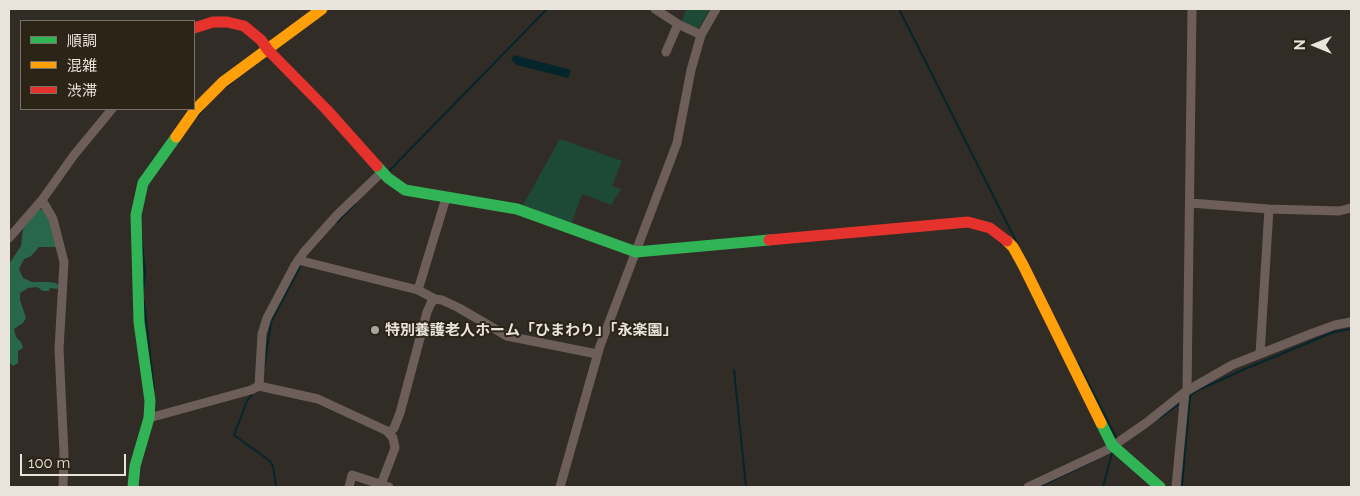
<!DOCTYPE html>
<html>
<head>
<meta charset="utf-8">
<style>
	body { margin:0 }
	#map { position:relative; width:1360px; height:496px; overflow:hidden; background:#312d26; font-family:Raleway,"Noto Sans JP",sans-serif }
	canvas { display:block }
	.frame { position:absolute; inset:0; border:10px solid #e9e4db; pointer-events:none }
	.legend { position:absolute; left:20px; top:20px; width:175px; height:90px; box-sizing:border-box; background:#2c2417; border:1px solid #787165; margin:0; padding:6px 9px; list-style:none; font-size:15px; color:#e9e4db }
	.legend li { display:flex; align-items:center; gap:10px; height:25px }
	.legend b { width:25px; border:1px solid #787165 }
	.north { position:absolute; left:1290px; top:20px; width:50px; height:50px; -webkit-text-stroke:4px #2c2417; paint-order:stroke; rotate:270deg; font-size:14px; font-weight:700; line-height:20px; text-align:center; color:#e9e4db }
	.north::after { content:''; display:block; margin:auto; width:18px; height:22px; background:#e9e4db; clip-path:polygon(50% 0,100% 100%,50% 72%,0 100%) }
	.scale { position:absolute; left:20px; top:454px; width:106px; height:22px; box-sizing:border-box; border:2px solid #e9e4db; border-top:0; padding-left:6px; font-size:15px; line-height:18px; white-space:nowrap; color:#e9e4db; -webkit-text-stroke:4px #2c2417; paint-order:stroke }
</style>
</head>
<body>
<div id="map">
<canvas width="1360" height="496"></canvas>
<div class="frame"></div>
<ul class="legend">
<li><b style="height:6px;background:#30b455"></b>順調</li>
<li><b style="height:6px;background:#ff9f0a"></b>混雑</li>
<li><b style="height:6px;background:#e5322d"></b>渋滞</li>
</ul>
<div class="north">N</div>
<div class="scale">100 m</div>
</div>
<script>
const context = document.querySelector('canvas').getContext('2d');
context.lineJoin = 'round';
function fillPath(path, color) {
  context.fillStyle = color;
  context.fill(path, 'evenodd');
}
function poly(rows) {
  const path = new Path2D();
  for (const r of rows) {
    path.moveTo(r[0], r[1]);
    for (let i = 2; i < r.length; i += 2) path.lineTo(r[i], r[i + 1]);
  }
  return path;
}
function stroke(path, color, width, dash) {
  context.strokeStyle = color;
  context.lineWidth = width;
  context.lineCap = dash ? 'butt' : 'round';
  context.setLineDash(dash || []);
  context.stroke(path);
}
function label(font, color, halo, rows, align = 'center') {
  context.font = font + ' Raleway,"Noto Sans JP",sans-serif';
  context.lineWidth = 4;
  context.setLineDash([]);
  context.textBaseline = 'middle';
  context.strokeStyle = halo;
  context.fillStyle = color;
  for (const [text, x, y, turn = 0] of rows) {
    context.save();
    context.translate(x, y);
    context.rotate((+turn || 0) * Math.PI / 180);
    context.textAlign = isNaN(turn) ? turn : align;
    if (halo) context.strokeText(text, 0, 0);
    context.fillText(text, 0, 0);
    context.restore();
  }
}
fillPath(poly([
	[686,9,710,9,697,31,682,21],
	[560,139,622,161,612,186,621,189,611,205,582,194,571,225,523,205]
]), '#1d4a36');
fillPath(poly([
	[44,209,50,219,58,247,39,247,31,256,24,259,19,269,23,278,32,282,49,282,56,283,59,286,57,289,50,288,49,291,43,291,37,287,28,288,20,293,20,300,26,318,23,323,14,329,16,337,21,342,23,348,18,351,18,363,13,366,9,362,9,264,21,246,23,229,38,210]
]), '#28674c');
fillPath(poly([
	[514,55,571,70,568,78,517,65,511,60]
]), '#04252b');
stroke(poly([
	[899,9,1018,245],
	[224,88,232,82],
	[197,117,203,110],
	[389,171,547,9],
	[337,222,355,204],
	[141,233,145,272,143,293],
	[144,302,154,389],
	[1078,363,1117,439],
	[264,368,271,322,302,263],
	[734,370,746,487],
	[254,392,247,401,234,435,270,461,273,466,276,487],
	[1188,398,1196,391,1245,369,1334,332,1351,329],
	[1160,418,1180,403],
	[1039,487,1113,451],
	[1103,487,1112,453],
	[1182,487,1190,396]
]), '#04252b', 2);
stroke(poly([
	[655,9,678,24,701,35],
	[666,52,678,24],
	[42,200,53,219,64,262,59,349,64,454,63,487],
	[1190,203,1269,209,1339,211,1351,208],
	[9,238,42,200,74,155,112,109],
	[298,260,418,290,435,299],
	[418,290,446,198],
	[1260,354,1269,209],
	[1187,391,1192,9],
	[149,418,251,390,259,386],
	[389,433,394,428,400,413,427,312,431,303,435,299,442,300,459,308,507,336,597,354],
	[349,487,352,475,389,487],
	[380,487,395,448,393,438,387,431,318,399,259,386,262,334,267,318,295,265,304,252,337,215,382,172],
	[560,487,600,346,677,143,691,70,701,35,716,9],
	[1028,487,1107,450,1146,423,1185,392,1232,365,1313,333,1335,325,1351,322],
	[1176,487,1185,392]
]), '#6e5e5a', 9);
stroke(poly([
	[377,166,388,178,405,190,517,209,636,252,769,240],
	[1101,423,1112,445,1160,487],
	[133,487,135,466,149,418,150,401,139,322,136,215,143,183,176,137]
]), '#30b455', 11);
stroke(poly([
	[176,137,195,110,223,82,322,9],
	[1007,241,1013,247,1023,265,1101,423]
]), '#ff9f0a', 11);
stroke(poly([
	[194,28,213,22,227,22,244,26,261,40,268,50,327,110,377,166],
	[769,240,968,222,990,228,1007,241]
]), '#e5322d', 11);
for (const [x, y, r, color] of [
	[375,330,5,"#a9a49c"]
]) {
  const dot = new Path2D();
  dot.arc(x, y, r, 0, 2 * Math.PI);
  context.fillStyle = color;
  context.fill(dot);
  stroke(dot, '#2c2417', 2);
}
label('bold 15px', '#e9e4db', '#2c2417', [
	["特別養護老人ホーム「ひまわり」「永楽園」",385,330]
], 'left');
</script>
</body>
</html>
